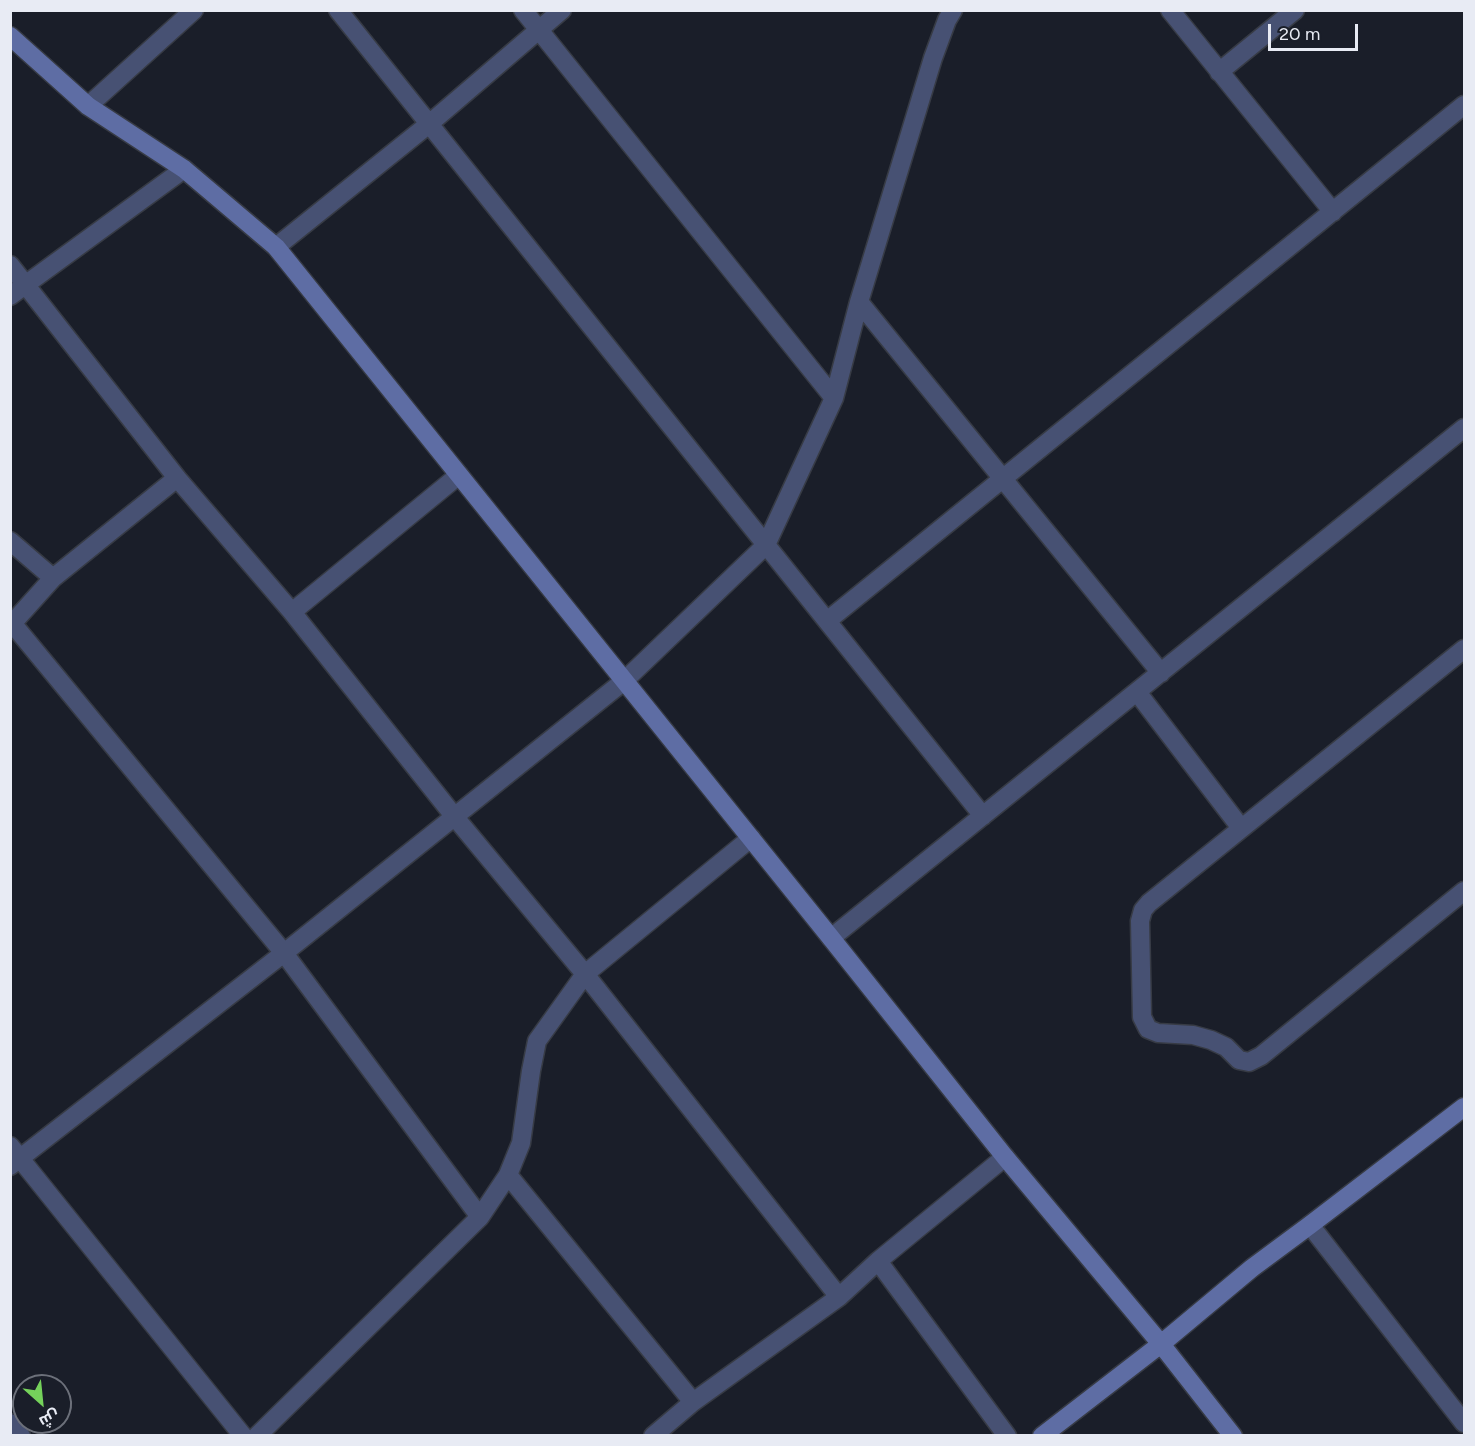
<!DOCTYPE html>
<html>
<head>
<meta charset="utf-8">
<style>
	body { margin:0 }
	#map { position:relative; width:1475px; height:1446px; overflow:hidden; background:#1a1e29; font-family:Figtree,Cairo,sans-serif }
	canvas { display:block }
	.frame { position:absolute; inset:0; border:12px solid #e8ebf4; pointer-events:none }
	.north { position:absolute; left:12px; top:1374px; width:60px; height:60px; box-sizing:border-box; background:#1a1e29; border:2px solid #6c707a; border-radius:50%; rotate:153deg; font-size:16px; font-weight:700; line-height:24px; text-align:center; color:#e8ebf4 }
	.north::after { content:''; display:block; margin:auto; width:21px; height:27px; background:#75d25b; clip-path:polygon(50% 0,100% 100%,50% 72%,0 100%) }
	.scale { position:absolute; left:1268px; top:24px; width:90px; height:27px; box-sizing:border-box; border:3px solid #e8ebf4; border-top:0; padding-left:8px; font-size:18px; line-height:21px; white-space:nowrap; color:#e8ebf4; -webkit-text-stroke:4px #1a1e29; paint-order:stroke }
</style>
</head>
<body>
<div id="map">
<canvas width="1475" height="1446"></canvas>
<div class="frame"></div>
<div class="north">ش</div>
<div class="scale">20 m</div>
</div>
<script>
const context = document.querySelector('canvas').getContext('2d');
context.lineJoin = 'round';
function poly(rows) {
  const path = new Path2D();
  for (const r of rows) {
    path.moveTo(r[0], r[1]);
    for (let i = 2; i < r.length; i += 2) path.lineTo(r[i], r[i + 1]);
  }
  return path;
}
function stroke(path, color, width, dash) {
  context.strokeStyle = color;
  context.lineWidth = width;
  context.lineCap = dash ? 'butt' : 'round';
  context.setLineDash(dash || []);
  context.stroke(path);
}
const street = poly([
	[338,10,983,816],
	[523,10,834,398],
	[1170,10,1333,212],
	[1219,72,1295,10],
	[88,106,194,10],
	[276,247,429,124,562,10],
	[10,265,177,478,292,612,454,816,585,974,839,1297],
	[10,296,184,169],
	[859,302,1161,673],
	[10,541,53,578],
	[292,612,459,475],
	[827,621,1464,105],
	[12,623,284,953,480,1217],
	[10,626,53,578,177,478],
	[1464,649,1149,903,1143,910,1140,921,1142,1017,1148,1029,1158,1033,1193,1035,1211,1040,1226,1047,1239,1060,1249,1062,1261,1056,1464,891],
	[1137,692,1241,828],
	[831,938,1464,428],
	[10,1146,243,1436],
	[10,1166,284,953,624,681,766,545,834,398,859,302,933,58,947,20,953,10],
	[508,1175,693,1402],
	[1310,1225,1464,1423],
	[878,1261,1007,1436],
	[10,1423,21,1436],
	[257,1436,480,1217,508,1175,521,1143,531,1071,537,1041,585,974,751,838],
	[653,1436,693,1402,839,1297,878,1261,1005,1157]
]);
const secondary = poly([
	[10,36,88,106,184,169,276,247,831,938,1005,1157,1161,1344,1233,1436],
	[1042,1436,1161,1344,1252,1268,1310,1225,1464,1107]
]);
stroke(street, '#373b45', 21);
stroke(secondary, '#373b45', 21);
stroke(street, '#475173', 18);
stroke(secondary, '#5e6da4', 18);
</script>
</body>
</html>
